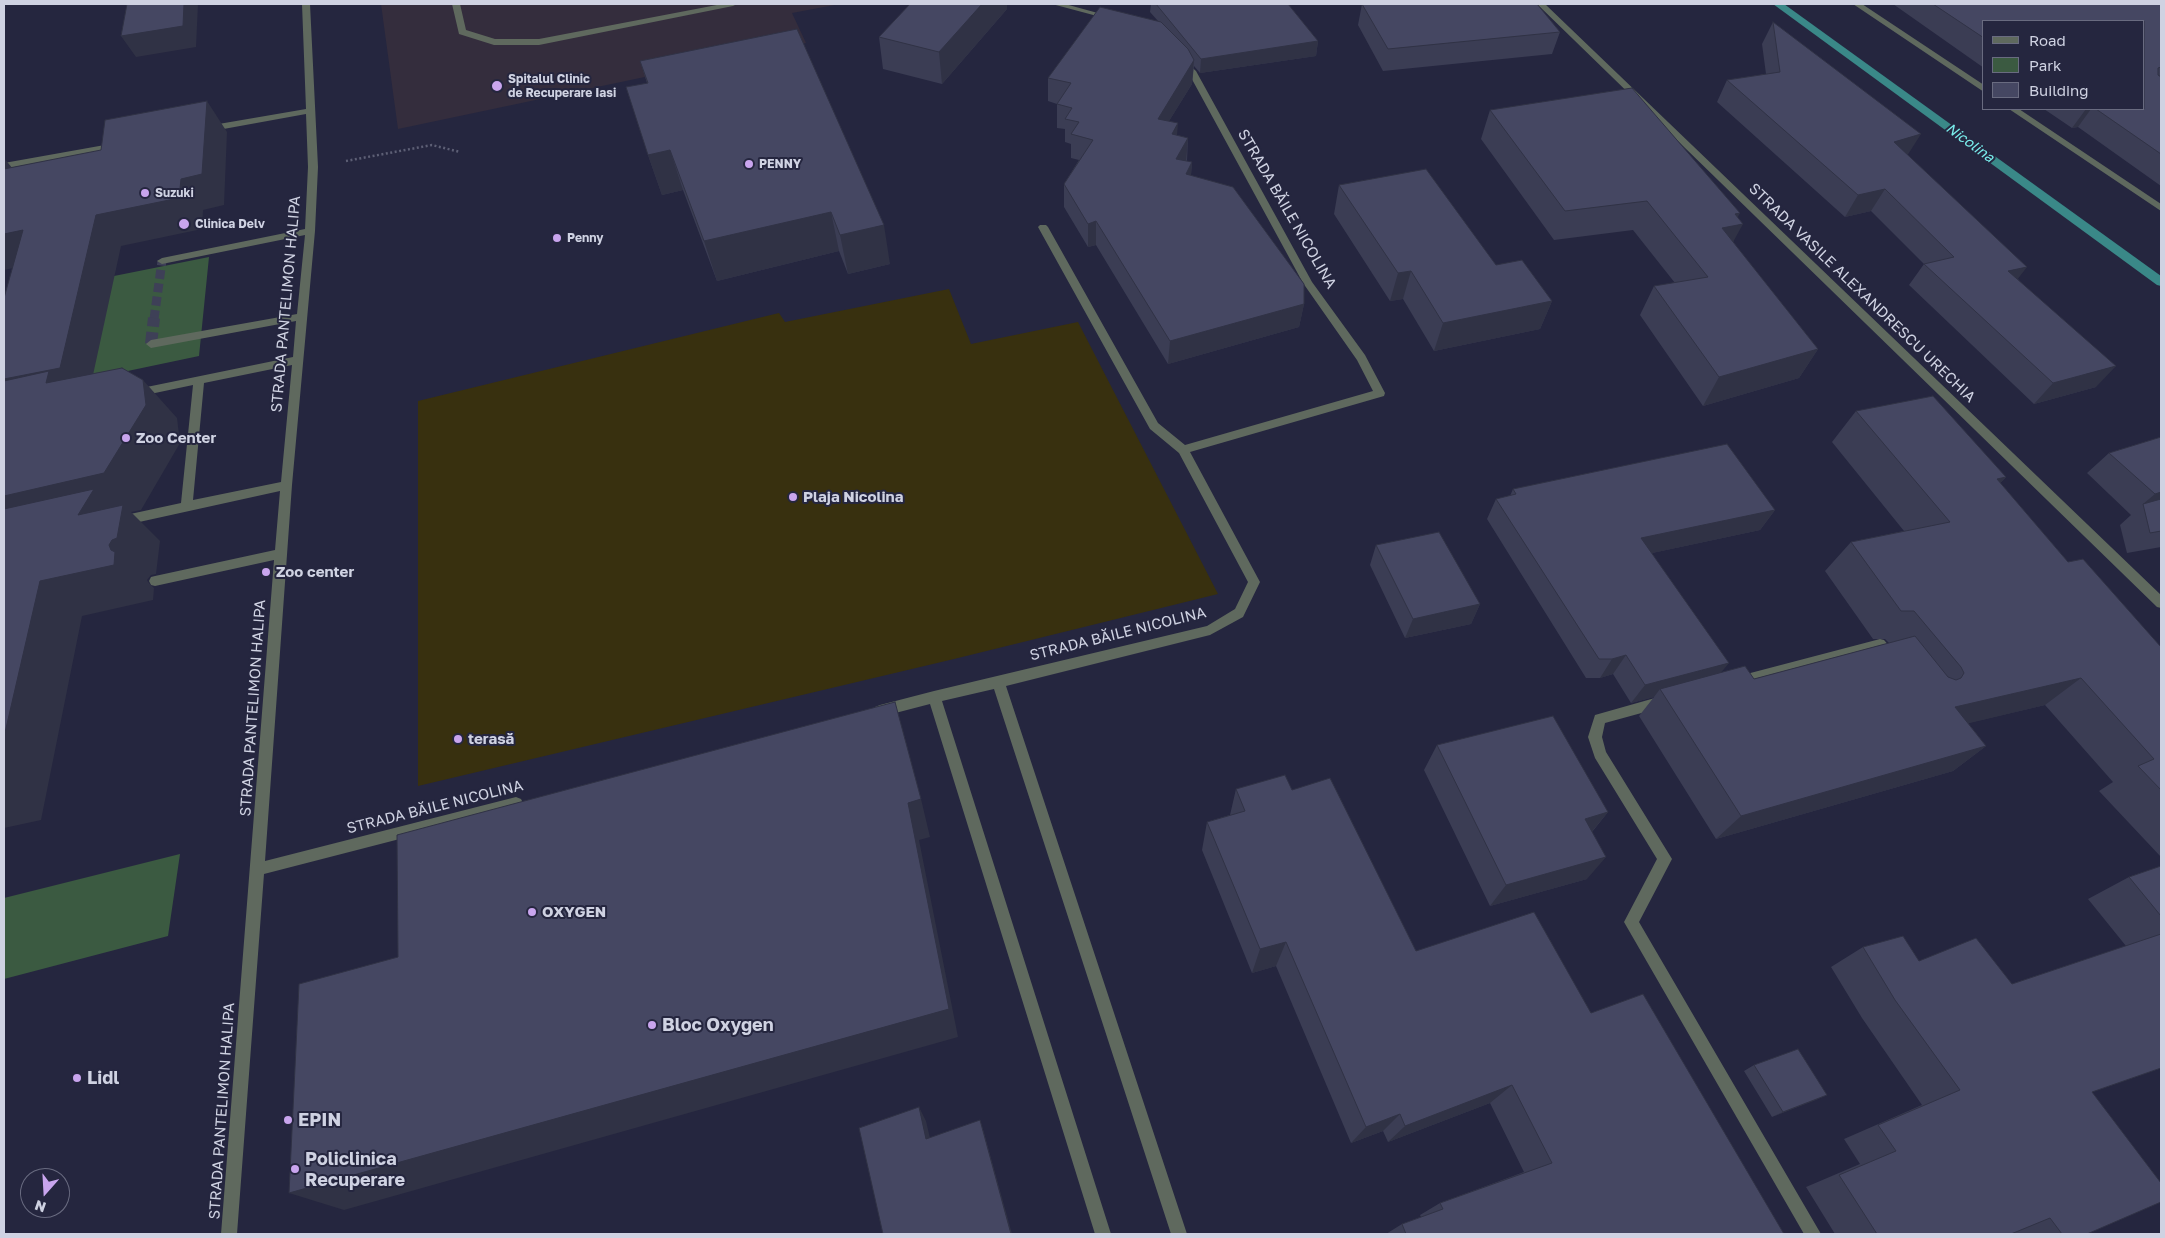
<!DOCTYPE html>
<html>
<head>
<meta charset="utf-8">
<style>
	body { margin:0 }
	#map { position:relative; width:2165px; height:1238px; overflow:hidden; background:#25263f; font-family:"Golos Text",sans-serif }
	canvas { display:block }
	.frame { position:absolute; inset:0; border:5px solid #cfd2e2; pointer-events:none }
	.legend { position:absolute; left:1982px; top:20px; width:162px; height:90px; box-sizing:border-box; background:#25263f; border:1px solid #696b80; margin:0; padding:6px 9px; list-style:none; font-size:15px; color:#cfd2e2 }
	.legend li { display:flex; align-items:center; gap:10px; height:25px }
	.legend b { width:25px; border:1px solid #696b80 }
	.north { position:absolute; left:20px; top:1168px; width:50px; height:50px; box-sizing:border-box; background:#25263f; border:1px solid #696b80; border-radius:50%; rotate:199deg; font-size:14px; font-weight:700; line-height:20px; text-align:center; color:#cfd2e2 }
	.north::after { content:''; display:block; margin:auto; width:18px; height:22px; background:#c9a5ee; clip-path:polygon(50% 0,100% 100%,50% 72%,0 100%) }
</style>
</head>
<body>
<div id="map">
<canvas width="2165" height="1238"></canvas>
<div class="frame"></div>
<ul class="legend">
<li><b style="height:6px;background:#5f695e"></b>Road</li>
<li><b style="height:14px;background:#3b5a41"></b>Park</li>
<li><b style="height:14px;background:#454762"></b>Building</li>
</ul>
<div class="north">N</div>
</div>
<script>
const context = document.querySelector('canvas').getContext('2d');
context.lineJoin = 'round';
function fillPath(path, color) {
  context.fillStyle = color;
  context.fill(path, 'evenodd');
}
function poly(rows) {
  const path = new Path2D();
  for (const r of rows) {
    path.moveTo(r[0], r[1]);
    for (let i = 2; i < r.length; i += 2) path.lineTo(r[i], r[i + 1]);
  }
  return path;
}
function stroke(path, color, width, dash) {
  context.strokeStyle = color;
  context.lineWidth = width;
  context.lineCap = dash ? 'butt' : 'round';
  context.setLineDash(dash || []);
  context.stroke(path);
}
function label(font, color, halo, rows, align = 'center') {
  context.font = font + ' "Golos Text",sans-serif';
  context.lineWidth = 4;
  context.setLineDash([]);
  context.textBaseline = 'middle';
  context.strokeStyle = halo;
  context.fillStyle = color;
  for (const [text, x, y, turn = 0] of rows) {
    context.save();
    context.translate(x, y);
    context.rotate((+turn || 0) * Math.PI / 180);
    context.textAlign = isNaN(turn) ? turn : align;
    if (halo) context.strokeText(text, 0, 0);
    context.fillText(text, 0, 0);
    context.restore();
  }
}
fillPath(poly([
	[381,4,840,4,792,13,806,43,398,129]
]), '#342d3d');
fillPath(poly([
	[209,257,199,356,4,397,4,298],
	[180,854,168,936,4,979,4,898]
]), '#3b5a41');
fillPath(poly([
	[949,289,971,344,1078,322,1218,594,954,659,418,786,418,401,779,313,785,322]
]), '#38300f');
fillPath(poly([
	[1773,4,1784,4,2161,276,2161,286,2157,285,1773,4]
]), '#3a8888');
stroke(poly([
	[154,319,162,261]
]), '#3e4057', 9, [9, 4.5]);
stroke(poly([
	[151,344,154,318]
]), '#3e4057', 12, [12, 5.5]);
stroke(poly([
	[346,161,432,145,460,152]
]), '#5d5f75', 2.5, [2, 2.5]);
fillPath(poly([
	[302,4,310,4,318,167,315,231,292,485,265,861,516,797,521,799,523,803,521,807,516,809,264,874,237,1234,221,1234,274,560,155,586,151,585,149,581,151,577,155,576,275,550,280,491,121,526,115,521,121,516,181,503,193,385,136,397,131,393,132,390,293,357,296,321,151,348,146,344,151,340,297,314,305,235,162,264,157,261,162,258,305,229,308,167,306,114,207,132,202,129,207,126,306,109,302,4],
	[292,365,281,482,193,500,204,383,292,365],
	[452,4,460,4,466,30,495,39,539,39,722,4,737,4,733,6,539,45,494,45,459,34,452,4],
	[1052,4,1065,4,1116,18,1112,20,1052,4],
	[1537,4,1545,4,2161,595,2161,608,2157,607,1537,4],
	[1853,4,1862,4,1984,85,1984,92,1853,4],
	[1183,59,1196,71,1312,282,1365,355,1385,393,1384,396,1190,452,1260,582,1243,617,1210,635,1006,686,1187,1234,1171,1234,994,689,942,701,1111,1234,1095,1234,930,704,880,717,875,715,873,711,875,707,880,705,934,691,1207,626,1235,609,1248,582,1179,453,1150,429,1038,227,1040,225,1046,225,1048,227,1158,423,1185,445,1373,391,1357,360,1303,283,1188,72,1179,62,1183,59],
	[2009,109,2019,109,2161,204,2161,211,2009,109],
	[116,143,121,146,119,148,4,169,4,163,116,143],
	[1880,639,1884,640,1897,655,1898,659,1897,663,1892,664,1887,663,1877,650,1739,688,1734,686,1733,682,1734,678,1739,676,1880,639],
	[1662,696,1667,698,1669,702,1667,706,1605,723,1602,737,1606,752,1672,859,1639,922,1821,1234,1804,1234,1624,922,1657,859,1595,758,1588,737,1595,715,1662,696]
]), '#5f695e');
fillPath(poly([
	[1151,4,1288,4,1318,41,1316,56,1200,73,1194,66,1192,84,1169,121,1177,135,1188,138,1187,161,1192,162,1191,175,1304,304,1299,327,1168,364,1096,245,1088,247,1064,207,1064,184,1079,160,1071,158,1071,144,1065,142,1065,129,1057,128,1057,104,1048,101,1048,78,1158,21,1150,12],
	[1362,4,1537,4,1560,32,1552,54,1383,71,1358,25],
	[1893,4,2161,4,2161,186,2078,127,2072,128,2044,109,2144,109,1984,21,1984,68],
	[1007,9,942,84,883,69,879,37],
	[1773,22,1908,155,2018,279,2096,387,2034,404,1909,285,1924,264,1871,211,1845,217,1717,102,1727,80,1766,74,1762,44],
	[797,29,890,264,848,274,839,251,717,281,683,190,662,195,648,155,647,83,640,61],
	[1490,110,1738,218,1733,243,1818,349,1799,378,1703,406,1640,315,1654,286,1675,283,1633,230,1554,240,1481,139],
	[1339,185,1496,265,1552,301,1540,329,1434,351,1403,299,1390,301,1334,214],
	[1856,411,2006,477,2000,483,2068,562,2161,647,2161,857,2099,791,2113,782,2045,705,1968,723,1986,746,1953,771,1716,839,1639,716,1654,697,1631,703,1613,674,1600,678,1586,678,1487,519,1496,499,1510,496,1513,489,1775,510,1760,530,1652,553,1720,673,1754,679,1889,643,1885,639,1873,639,1825,571,1851,542,1904,531,1832,442],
	[2161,437,2161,547,2127,553,2120,525,2131,515,2087,473,2109,453],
	[1376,545,1480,604,1471,624,1405,638,1370,565],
	[1437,745,1608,812,1592,832,1587,879,1490,906,1424,770],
	[1236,789,1292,790,1416,951,1591,1013,1784,1234,1386,1234,1402,1224,1421,1217,1420,1215,1440,1203,1524,1172,1490,1103,1388,1142,1383,1131,1351,1143,1276,966,1252,973,1202,850,1207,822,1230,815],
	[2161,866,2161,1068,2092,1092,2087,1234,1835,1234,1806,1187,1860,1164,1844,1139,1922,1105,1862,1018,1831,967,1863,947,2012,984,2126,946,2088,899,2129,877],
	[1754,1065,1827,1095,1772,1117,1744,1071]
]), '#3b3d54');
fillPath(poly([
	[184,4,198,4,196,47,136,57,121,36],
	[982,4,1007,4,1007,9,942,84,939,52],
	[1318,41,1316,56,1200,73,1201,59],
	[1194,60,1192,84,1156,142,1158,119],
	[207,101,227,132,224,205,203,210,202,229,121,246,88,398,4,408,4,379,96,215],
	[2086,109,2091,109,2078,127,2072,128],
	[1178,123,1176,147,1172,134],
	[1921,134,1907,156,1894,142],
	[1188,138,1186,162,1176,159],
	[670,150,683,190,662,195,648,155],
	[4,158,13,169,4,201],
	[1192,162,1190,186,1186,174],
	[1885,189,1871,211,1845,217,1858,195],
	[831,212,839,251,717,281,704,241],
	[1740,213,1733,226,1743,224,1727,253,1722,228,1735,214],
	[1096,221,1096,245,1088,247,1088,224],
	[884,225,890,264,848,274,840,235],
	[23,230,50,260,4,270,4,234],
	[2027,267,2010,289,2008,271],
	[1411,271,1403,299,1390,301,1398,273],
	[1552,301,1540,329,1434,351,1443,323],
	[1304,304,1299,327,1168,364,1170,341],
	[1818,349,1799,378,1703,406,1719,377],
	[2116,366,2096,387,2034,404,2053,383],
	[143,380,177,418,180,443,141,510,131,512,160,541,156,574,151,575,147,580,148,582,154,588,153,600,82,616,41,820,4,828,4,496],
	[2006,477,1977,507,1997,479],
	[2161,492,2161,505,2143,504,2155,494],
	[1775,510,1760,530,1629,558,1641,538],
	[1480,604,1471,624,1405,638,1413,619],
	[1626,655,1613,674,1600,678,1612,659],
	[1729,663,1714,681,1660,689,1654,697,1631,703,1645,685],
	[2081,678,2045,705,1924,734,1955,707],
	[1986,746,1953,771,1716,839,1741,816],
	[921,799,930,837,919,840,958,1037,344,1210,289,1193,908,803],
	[1608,812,1589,835,1585,819],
	[1606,857,1587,879,1490,906,1506,885],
	[1286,942,1276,966,1252,973,1260,949],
	[1512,1085,1490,1103,1388,1142,1405,1126],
	[1827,1095,1816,1100,1772,1117,1783,1112],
	[919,1107,926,1121,933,1151,926,1139],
	[1400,1114,1383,1131,1351,1143,1366,1127],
	[980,1120,984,1133,1012,1234,1011,1234]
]), '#303245');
const building = poly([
	[127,4,184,4,183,26,121,36,127,4],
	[910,4,982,4,939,52,879,37,910,4],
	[1156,4,1288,4,1318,41,1201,59,1156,4],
	[1362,4,1537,4,1560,32,1388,49,1362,4],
	[1933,4,2161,4,2161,67,2158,68,2158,75,2161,77,2161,154,2096,109,2144,109,2144,21,1984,21,1984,38,1933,4],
	[1100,7,1161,22,1188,49,1194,60,1158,119,1178,123,1172,134,1188,138,1176,159,1192,162,1186,174,1233,187,1304,284,1304,304,1170,341,1096,221,1088,224,1064,184,1093,140,1071,134,1079,122,1065,119,1072,108,1057,104,1071,83,1048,78,1100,7],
	[1773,22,1921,134,1894,142,2027,267,2008,271,2116,366,2053,383,1924,264,1954,257,1885,189,1858,195,1727,80,1780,72,1773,22],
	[797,29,884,225,840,235,831,212,704,241,670,150,648,155,626,87,648,83,640,61,797,29],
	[1632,88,1740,213,1735,214,1743,224,1722,228,1818,349,1719,377,1654,286,1708,277,1647,201,1565,211,1490,110,1632,88],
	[207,101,202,174,181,179,179,198,96,215,60,368,4,379,4,298,23,230,4,234,4,169,101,150,105,120,207,101],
	[1426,169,1496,265,1522,260,1552,301,1443,323,1411,271,1398,273,1339,185,1426,169],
	[122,368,143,380,146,405,104,473,4,496,4,381,49,371,46,383,122,368],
	[1933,396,2006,477,1997,479,2068,562,2083,559,2161,647,2161,790,2138,766,2154,759,2081,678,1955,707,1986,746,1741,816,1660,689,1745,666,1754,679,1915,636,1948,677,1956,680,1961,678,1964,673,1961,667,1914,611,1901,611,1851,542,1950,522,1856,411,1933,396],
	[2161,437,2161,492,2155,494,2109,453,2161,437],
	[1727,444,1775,510,1641,538,1729,663,1645,685,1626,655,1612,659,1599,659,1496,499,1516,494,1513,489,1727,444],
	[94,489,78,515,123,505,117,538,112,540,109,545,111,550,115,552,114,565,40,581,4,737,4,509,94,489],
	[2161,499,2161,531,2150,533,2143,504,2161,499],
	[1439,532,1480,604,1413,619,1376,545,1439,532],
	[895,702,921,799,908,803,949,1009,289,1193,299,984,398,957,397,835,895,702],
	[1553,716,1608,812,1585,819,1606,857,1506,885,1437,745,1553,716],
	[1285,775,1292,790,1330,778,1416,951,1534,912,1591,1013,1643,994,1784,1234,1406,1234,1402,1224,1443,1209,1440,1203,1552,1163,1512,1085,1405,1126,1400,1114,1366,1127,1286,942,1260,949,1207,822,1245,811,1236,789,1285,775],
	[2161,866,2161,916,2129,877,2161,866],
	[2161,934,2161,1068,2092,1092,2161,1183,2161,1202,2087,1234,2062,1234,2050,1218,2011,1234,1877,1234,1839,1175,1896,1151,1878,1125,1960,1090,1895,1000,1863,947,1903,936,1919,961,1976,938,2012,984,2161,934],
	[1798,1049,1827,1095,1783,1112,1754,1065,1798,1049],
	[919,1107,926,1139,980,1120,1011,1234,883,1234,859,1128,919,1107]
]);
fillPath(building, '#454762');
stroke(building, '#303245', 1);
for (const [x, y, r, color] of [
	[497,86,6,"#c9a5ee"],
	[749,164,5,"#c9a5ee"],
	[145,193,5,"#c9a5ee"],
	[184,224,6,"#c9a5ee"],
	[557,238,5,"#c9a5ee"],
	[126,438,5,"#c9a5ee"],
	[793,497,5,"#c9a5ee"],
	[266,572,5,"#c9a5ee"],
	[458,739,5,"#c9a5ee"],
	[532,912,5,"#c9a5ee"],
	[652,1025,5,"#c9a5ee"],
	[77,1078,5,"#c9a5ee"],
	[288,1120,5,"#c9a5ee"],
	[295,1169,5,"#c9a5ee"]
]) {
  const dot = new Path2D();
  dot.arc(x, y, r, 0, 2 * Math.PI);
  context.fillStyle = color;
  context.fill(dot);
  stroke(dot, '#25263f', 2);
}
label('bold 12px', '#cfd2e2', '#25263f', [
	["Spitalul Clinic",508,79],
	["de Recuperare Iasi",508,93],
	["PENNY",759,164],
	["Suzuki",155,193],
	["Clinica Delv",195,224],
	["Penny",567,238]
], 'left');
label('italic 14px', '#79edec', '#25263f', [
	["Nicolina",1970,143,36]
]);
label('15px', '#cfd2e2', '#25263f', [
	["STRADA BĂILE NICOLINA",1287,209,60],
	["STRADA VASILE ALEXANDRESCU URECHIA",1862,293,44],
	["STRADA PANTELIMON HALIPA",286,304,-85],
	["STRADA BĂILE NICOLINA",1118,634,-14],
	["STRADA PANTELIMON HALIPA",253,708,-86],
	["STRADA BĂILE NICOLINA",435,807,-14],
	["STRADA PANTELIMON HALIPA",222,1111,-86]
]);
label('bold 15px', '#cfd2e2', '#25263f', [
	["Zoo Center",136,438],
	["Plaja Nicolina",803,497],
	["Zoo center",276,572],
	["terasă",468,739],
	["OXYGEN",542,912]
], 'left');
label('bold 18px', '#cfd2e2', '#25263f', [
	["Bloc Oxygen",662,1025],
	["Lidl",87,1078],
	["EPIN",298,1120],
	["Policlinica",305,1159],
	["Recuperare",305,1180]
], 'left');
</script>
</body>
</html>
